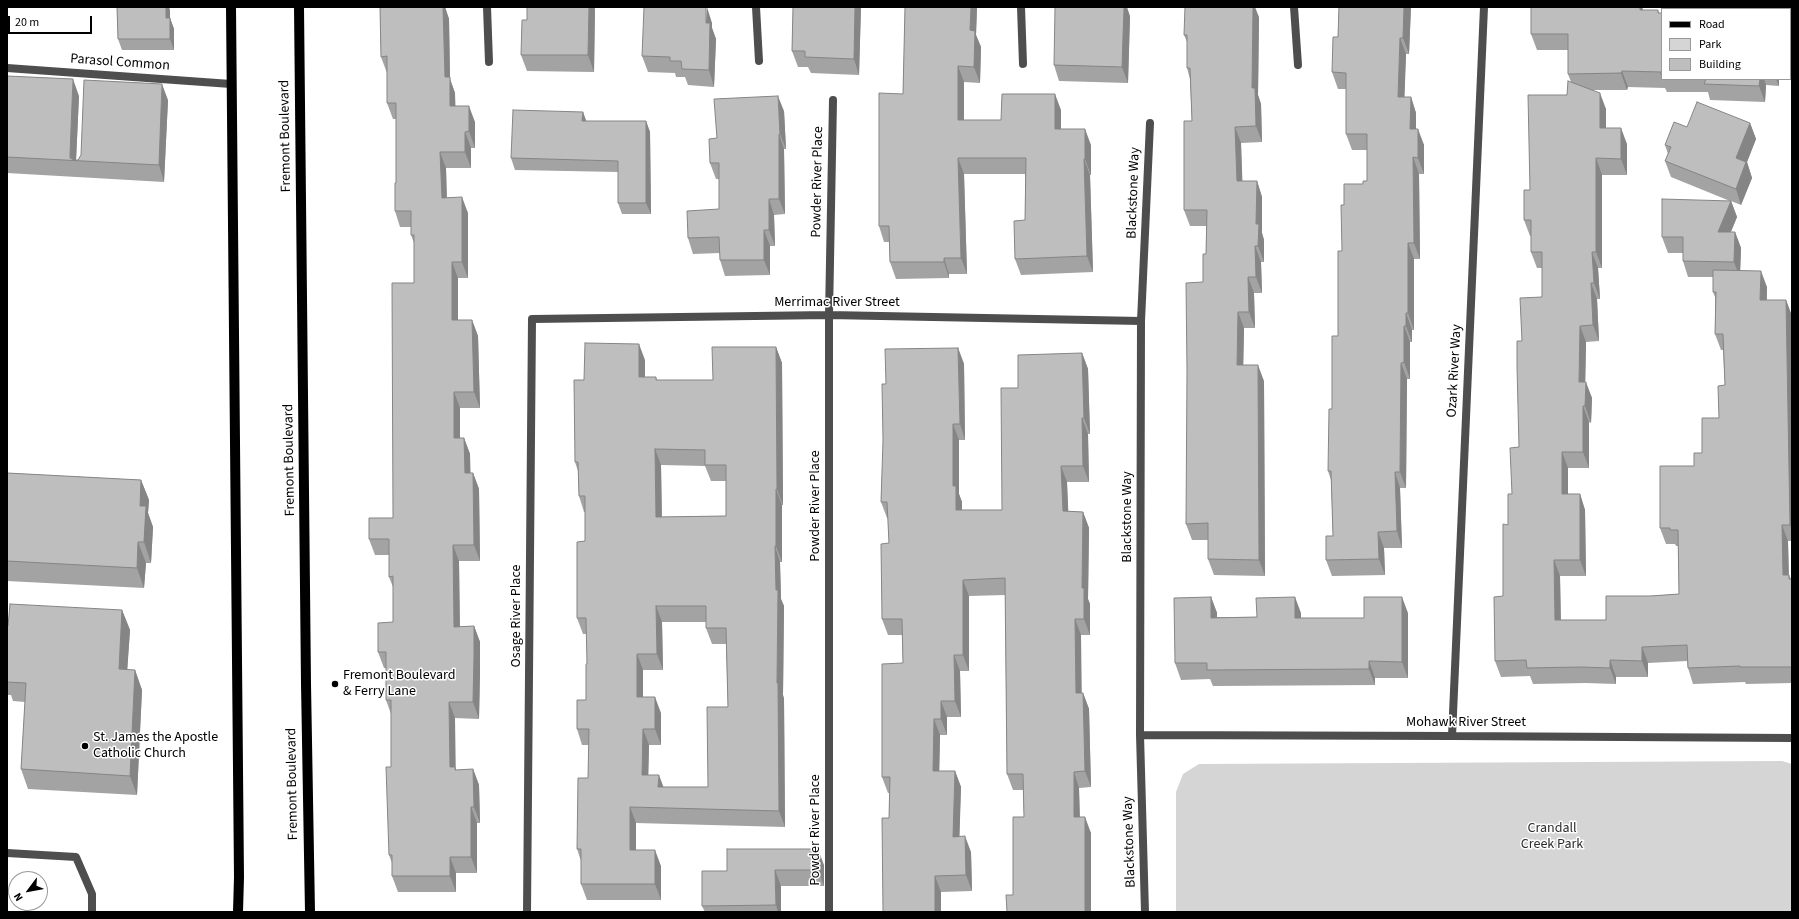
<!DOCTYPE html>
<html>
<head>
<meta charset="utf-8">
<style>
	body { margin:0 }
	#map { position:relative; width:1799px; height:919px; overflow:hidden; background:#fff; font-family:"Source Sans 3",sans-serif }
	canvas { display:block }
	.frame { position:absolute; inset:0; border:8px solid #000; pointer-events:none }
	.legend { position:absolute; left:1661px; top:8px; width:130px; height:72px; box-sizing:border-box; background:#fff; border:1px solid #999; margin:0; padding:5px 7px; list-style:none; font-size:12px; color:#000 }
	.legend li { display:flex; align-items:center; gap:8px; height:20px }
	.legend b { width:20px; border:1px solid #999 }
	.north { position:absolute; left:8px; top:871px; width:40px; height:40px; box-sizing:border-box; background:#fff; border:1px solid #999; border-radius:50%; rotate:238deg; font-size:11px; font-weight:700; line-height:16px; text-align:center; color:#000 }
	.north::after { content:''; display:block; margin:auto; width:14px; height:18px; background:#000; clip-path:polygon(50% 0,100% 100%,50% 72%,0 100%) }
	.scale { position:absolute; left:8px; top:16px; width:84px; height:18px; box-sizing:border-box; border:2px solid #000; border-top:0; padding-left:5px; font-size:12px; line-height:14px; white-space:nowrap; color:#000; -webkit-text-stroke:3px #fff; paint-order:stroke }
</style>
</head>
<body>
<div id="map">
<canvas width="1799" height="919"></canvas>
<div class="frame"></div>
<ul class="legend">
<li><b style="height:5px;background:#000"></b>Road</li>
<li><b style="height:11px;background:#d5d5d5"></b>Park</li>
<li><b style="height:11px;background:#bebebe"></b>Building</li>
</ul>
<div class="north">N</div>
<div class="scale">20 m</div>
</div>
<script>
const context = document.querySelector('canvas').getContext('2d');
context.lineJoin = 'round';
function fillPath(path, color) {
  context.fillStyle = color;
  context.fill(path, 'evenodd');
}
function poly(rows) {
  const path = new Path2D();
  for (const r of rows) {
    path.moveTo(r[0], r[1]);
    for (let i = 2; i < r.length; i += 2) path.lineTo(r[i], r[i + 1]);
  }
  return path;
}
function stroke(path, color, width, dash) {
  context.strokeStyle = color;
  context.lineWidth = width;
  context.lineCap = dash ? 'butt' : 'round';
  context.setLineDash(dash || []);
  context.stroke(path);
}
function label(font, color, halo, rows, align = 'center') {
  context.font = font + ' "Source Sans 3",sans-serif';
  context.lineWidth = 3;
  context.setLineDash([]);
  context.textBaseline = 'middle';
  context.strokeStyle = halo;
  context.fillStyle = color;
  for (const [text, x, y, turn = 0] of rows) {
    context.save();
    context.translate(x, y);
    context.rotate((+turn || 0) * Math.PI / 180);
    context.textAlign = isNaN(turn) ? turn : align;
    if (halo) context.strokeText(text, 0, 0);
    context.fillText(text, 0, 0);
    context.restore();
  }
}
fillPath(poly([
	[1782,761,1792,764,1792,912,1176,912,1176,792,1183,774,1199,764]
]), '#d5d5d5');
stroke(poly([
	[7,853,76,857,92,894,92,912]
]), '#4e4e4e', 8);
stroke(poly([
	[487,7,489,62],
	[756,7,759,61],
	[1021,7,1023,64],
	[1294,7,1298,65],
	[7,68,231,84],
	[1140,735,1452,736,1792,738],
	[1452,736,1484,7],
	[527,912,532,319,829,315,1141,321],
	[829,912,829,315,833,100],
	[1145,912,1140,735,1141,321,1150,123]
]), '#4e4e4e', 8);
stroke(poly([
	[231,7,239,877,238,912],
	[299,7,306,684,310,912]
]), '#000', 10);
fillPath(poly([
	[117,7,169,7,170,11,170,18,174,29,174,50,122,50,118,39],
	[380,7,445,7,449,19,450,79,455,93,455,106,475,122,475,148,471,148,471,168,446,168,447,198,468,213,468,278,458,278,458,320,472,320,478,336,480,408,460,408,460,438,464,438,470,454,470,473,473,473,479,489,480,561,459,561,460,627,474,626,480,642,480,672,479,719,455,718,456,770,473,769,479,785,480,823,477,823,477,873,456,873,456,892,398,892,392,876,392,863,389,855,391,767,391,714,386,700,386,668,384,668,378,652,393,622,393,587,389,577,389,555,375,555,369,539,393,518,414,283,414,243,411,235,411,227,400,227,395,211,396,183,396,119,393,119,387,103,387,73,381,57],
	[527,7,595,7,594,72,527,71,521,55,527,20],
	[793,7,861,7,859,75,811,73,808,67,798,67,792,51],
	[905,7,977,7,976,35,981,47,980,83,964,82,964,120,1001,120,1061,110,1061,129,1091,145,1091,175,1090,175,1093,272,1021,275,1015,259,1025,220,1025,174,964,174,967,274,949,274,949,278,896,279,890,262,889,242,884,242,879,226,903,94],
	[1339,7,1411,7,1409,54,1406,54,1404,97,1411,97,1416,113,1416,129,1424,145,1424,174,1419,174,1420,259,1414,259,1414,330,1412,330,1412,342,1410,342,1410,379,1407,379,1406,488,1400,488,1402,548,1384,548,1385,575,1332,576,1326,560,1333,536,1331,480,1328,471,1338,336,1344,205,1363,184,1367,181,1367,150,1352,150,1346,134,1346,89,1338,89,1332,72,1338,37],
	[1531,7,1642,7,1643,10,1658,10,1659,13,1662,13,1662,79,1779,79,1779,86,1766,85,1765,102,1710,100,1708,92,1667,92,1665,88,1628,87,1627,90,1591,90,1606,109,1606,128,1627,144,1627,175,1602,175,1602,268,1598,268,1600,299,1597,299,1599,341,1586,342,1585,382,1592,398,1591,423,1589,422,1589,468,1568,468,1568,494,1580,494,1585,510,1586,576,1560,576,1561,620,1606,620,1650,596,1679,594,1678,546,1676,546,1675,544,1666,544,1660,528,1694,466,1702,453,1719,418,1725,385,1723,350,1721,350,1715,334,1715,297,1713,292,1713,277,1688,277,1683,261,1683,253,1668,253,1662,237,1730,201,1671,177,1665,161,1668,154,1665,145,1687,127,1750,123,1756,139,1747,162,1752,178,1741,205,1731,201,1737,217,1731,232,1735,232,1741,248,1740,270,1767,287,1767,300,1786,300,1792,316,1792,541,1788,541,1789,575,1791,579,1792,579,1792,683,1746,684,1745,682,1693,684,1688,668,1687,661,1648,663,1648,677,1616,677,1616,684,1586,683,1533,684,1530,676,1501,677,1495,661,1503,596,1508,525,1512,494,1519,447,1522,341,1542,297,1542,268,1537,268,1531,252,1531,236,1530,236,1524,220,1530,190,1567,95,1571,82,1568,74,1568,50,1537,50,1531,34],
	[1130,16,1128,83,1059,81,1054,65],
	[1259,17,1258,95,1261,104,1262,142,1241,143,1242,181,1257,181,1262,197,1262,233,1264,240,1264,262,1261,262,1262,293,1254,293,1255,328,1244,328,1243,365,1264,381,1265,576,1214,575,1208,559,1208,540,1192,540,1186,524,1203,282,1206,254,1206,226,1190,226,1184,210,1192,121,1190,79,1187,68,1187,42,1184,35],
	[712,23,712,28,716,39,714,87,688,85,685,77,676,77,675,73,648,72,642,56],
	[7,76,79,96,76,160,78,160,168,100,164,182,7,173],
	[784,111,786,149,784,149,785,214,774,215,775,246,770,246,770,275,725,276,720,260,720,253,693,254,688,238,719,209,719,179,716,179,710,163,717,138],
	[583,112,586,121,646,121,650,132,651,214,622,214,618,203,618,172,515,170,511,158],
	[776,347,782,363,783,505,782,505,782,562,780,562,781,599,784,606,783,695,784,699,785,827,636,823,636,850,661,866,661,900,587,900,581,884,581,861,577,849,588,778,589,745,582,745,577,729,586,700,587,664,587,634,583,634,577,618,585,541,585,512,584,512,579,496,578,471,575,462,584,380,645,360,645,377,656,377,657,380,713,380],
	[661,465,705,466,711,481,726,481,726,516,662,517],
	[662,622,706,622,706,628,712,644,726,644,728,707,708,787,663,787,648,775,649,745,661,745,661,713,643,697,643,670,663,670],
	[958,348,964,364,965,440,959,440,959,494,962,502,962,510,1002,510,1018,388,1082,353,1088,369,1090,434,1088,434,1089,482,1067,482,1068,511,1083,512,1089,528,1088,599,1090,604,1090,635,1081,635,1081,693,1083,693,1089,709,1091,787,1079,788,1080,817,1091,833,1013,895,1024,817,1023,790,1013,790,1007,774,1005,595,969,596,969,671,960,671,961,717,947,717,947,735,940,735,939,771,955,771,961,787,959,837,971,852,972,891,941,892,941,912,883,912,889,818,889,793,888,793,882,777,903,663,902,635,888,635,882,619,889,543,888,518,887,518,881,502,886,384],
	[7,473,141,480,149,500,148,513,153,527,151,563,146,563,144,588,7,581],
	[1211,597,1217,613,1217,617,1257,617,1301,613,1301,618,1364,618,1408,613,1408,678,1375,678,1375,685,1213,686,1210,679,1181,680,1175,663],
	[122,610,130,630,127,670,135,670,142,690,137,795,28,789,21,769,25,702,13,701,11,695,7,695,7,626],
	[824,865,824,886,781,886,781,912,705,912,702,906,727,871]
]), '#a3a3a3');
fillPath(poly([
	[166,7,169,7,170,11,170,18,174,29,174,50,170,39,166,18],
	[443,7,445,7,449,19,450,79,455,93,456,122,450,106,445,77],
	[589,7,595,7,594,72,588,55],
	[707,7,712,23,712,28,716,39,714,87,709,70,706,23],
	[855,7,861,7,859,75,854,59],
	[971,7,977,7,976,35,981,47,980,83,974,67,970,30],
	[1124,7,1127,7,1130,16,1128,83,1122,67],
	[1253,7,1255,7,1259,17,1258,95,1261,104,1262,142,1256,126,1252,88],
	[1404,7,1411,7,1409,54,1403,38],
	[1640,7,1642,7,1646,19,1640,10],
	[1400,38,1406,54,1404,113,1398,97],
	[958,66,964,82,964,136,958,120],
	[1622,71,1628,87,1627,90,1621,73],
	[73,79,79,96,76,161,72,161,70,155],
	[1760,79,1764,79,1766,85,1765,102,1759,86],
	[1776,79,1779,79,1779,86],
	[162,84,168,100,164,182,159,165],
	[1600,93,1606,109,1606,144,1600,128],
	[1055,94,1061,110,1061,145,1055,129],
	[778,96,784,111,786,149,780,134],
	[1411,97,1416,113,1416,145,1410,129],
	[469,106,475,122,475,148,469,131],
	[583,112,587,123,582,121],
	[646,121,650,132,651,214,646,203],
	[1750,123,1756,139,1747,162,1752,178,1741,205,1736,189,1736,158],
	[1235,127,1241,143,1243,197,1237,181],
	[1621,128,1627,144,1627,175,1621,159],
	[1085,129,1091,145,1091,175,1085,159],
	[1418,129,1424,145,1424,174,1418,158],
	[465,132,471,148,471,168,465,152],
	[779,134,784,149,785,214,779,199],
	[440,152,446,168,447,214,442,198],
	[1413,157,1419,174,1420,259,1414,243],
	[958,158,964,174,967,274,961,258],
	[1596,158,1602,175,1602,268,1596,252],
	[1084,159,1090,175,1093,272,1087,256],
	[1257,181,1262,197,1262,233,1264,240,1264,262,1258,246,1256,224],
	[462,197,468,213,468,278,462,262],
	[769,199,774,215,775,246,769,230],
	[1731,201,1737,217,1724,248,1718,232],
	[764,230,770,246,770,275,764,260],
	[1735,232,1741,248,1740,278,1734,262],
	[1408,243,1414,259,1414,330,1408,313],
	[1255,246,1261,262,1262,293,1256,277],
	[1592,252,1598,268,1600,299,1594,283],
	[944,258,949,274,949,278,944,262],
	[452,262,458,278,458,336,452,320],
	[1761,271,1767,287,1766,316,1760,300],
	[1248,277,1254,293,1255,328,1249,312],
	[1591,283,1597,299,1599,341,1593,325],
	[1786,300,1792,316,1792,531,1790,525],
	[1238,312,1244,328,1243,381,1237,365],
	[1406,313,1412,330,1412,342,1406,326],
	[472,320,478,336,480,408,474,392],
	[1404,326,1410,342,1410,379,1404,362],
	[1580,326,1586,342,1585,398,1579,382],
	[639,344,645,360,645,393,639,377],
	[776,347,782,363,783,505,777,489],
	[958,348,964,364,965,440,960,424],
	[1082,353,1088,369,1090,434,1084,418],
	[1401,363,1407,379,1406,488,1400,472],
	[1258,365,1264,381,1265,576,1259,560],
	[1586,382,1592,398,1591,423,1585,406],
	[454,392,460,408,460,454,454,438],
	[1583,406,1589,422,1589,468,1583,452],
	[1082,418,1088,434,1089,482,1083,466],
	[953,424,959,440,959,494,962,502,962,526,956,510,953,486],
	[464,438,470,454,471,489,465,473],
	[655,449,661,465,662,533,656,517],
	[1562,452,1568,468,1568,510,1562,494],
	[1061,466,1067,482,1069,527,1063,511],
	[1395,472,1400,488,1402,548,1397,531],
	[473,473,479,489,480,561,474,545],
	[141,480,149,500,148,513,153,527,151,563,144,542,140,506],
	[776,489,782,505,782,562,776,546],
	[1580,494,1585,510,1586,576,1580,560],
	[1083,512,1089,528,1088,599,1090,604,1090,635,1084,619,1082,588],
	[1782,525,1788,541,1789,591,1783,575],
	[1378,532,1384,548,1385,575,1379,559],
	[138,542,146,563,144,588,137,568],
	[453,545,459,561,460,643,454,627],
	[775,546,780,562,781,599,784,606,783,695,784,699,785,827,779,811],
	[1554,560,1560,576,1561,636,1555,620],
	[963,580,969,596,969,671,963,655],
	[1211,597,1217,613,1217,634,1211,618],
	[1295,597,1301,613,1301,634,1295,618],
	[1402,597,1408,613,1408,678,1402,662],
	[656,606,662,622,663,670,657,654],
	[122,610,130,630,126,689,119,669],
	[1075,619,1081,635,1082,709,1076,693],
	[474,626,480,642,480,672,479,719,473,702],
	[1642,647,1648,663,1648,677,1642,661],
	[637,654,643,670,643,713,637,697],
	[954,655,960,671,961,717,955,701],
	[1610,660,1616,677,1616,684,1610,668],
	[1369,661,1375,678,1375,685,1369,669],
	[135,670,142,690,137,795,130,776],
	[1083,693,1089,709,1091,787,1085,771],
	[655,697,661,713,661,745,655,729],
	[941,701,947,717,947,735,941,719],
	[449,702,455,718,455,769,460,783,450,767],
	[934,719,940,735,939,787,933,771],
	[643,729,649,745,648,791,642,775],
	[473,769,479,785,480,823,474,807],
	[955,771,961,787,959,853,953,837],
	[1074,772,1079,788,1080,833,1074,817],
	[659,775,665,791,658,787],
	[471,807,477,823,477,873,471,857],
	[630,807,636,823,636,866,630,850],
	[1085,817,1091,833,1091,912,1085,912],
	[965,836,971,852,972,891,966,875],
	[818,849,824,865,824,886,818,870],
	[655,850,661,866,661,900,655,884],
	[450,857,456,873,456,892,450,876],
	[775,870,781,886,781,912,778,912,776,905],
	[935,876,941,892,941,912,935,912]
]), '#858585');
const building = poly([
	[117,7,166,7,166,18,170,18,170,39,118,39,117,7],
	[380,7,443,7,445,77,450,77,450,106,469,106,469,131,465,132,465,152,440,152,442,198,462,197,462,262,452,262,452,320,472,320,474,392,454,392,454,438,464,438,465,473,473,473,474,545,453,545,454,627,474,626,474,656,473,702,449,702,450,767,455,767,455,770,473,769,474,807,471,807,471,857,450,857,450,876,392,876,392,855,389,855,386,767,391,767,391,700,386,700,386,652,378,652,378,623,393,622,393,576,389,577,389,539,369,539,369,518,393,518,392,283,414,283,414,235,411,235,411,211,395,211,395,183,396,183,396,103,387,103,387,56,381,57,380,7],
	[527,7,589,7,588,55,521,55,522,20,527,20,527,7],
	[644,7,706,7,706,23,710,23,709,70,682,69,681,61,670,61,670,57,642,56,644,7],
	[793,7,855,7,854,59,805,57,805,51,792,51,793,7],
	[905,7,971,7,970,30,975,31,974,67,958,66,958,120,1001,120,1002,94,1055,94,1055,129,1085,129,1085,159,1084,159,1087,256,1015,259,1014,221,1025,220,1026,158,958,158,961,258,944,258,944,262,890,262,889,226,879,226,879,93,903,94,905,7],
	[1055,7,1124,7,1122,67,1054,65,1055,7],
	[1185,7,1253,7,1252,88,1255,88,1256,126,1235,127,1237,181,1257,181,1256,224,1259,224,1258,246,1255,246,1256,277,1248,277,1249,312,1238,312,1237,365,1258,365,1259,560,1208,559,1208,523,1186,524,1187,371,1186,283,1203,282,1203,254,1206,254,1207,210,1184,210,1184,121,1192,121,1190,68,1187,68,1187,35,1184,35,1185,7],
	[1339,7,1404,7,1403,38,1400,38,1398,97,1411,97,1410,129,1418,129,1418,158,1413,157,1414,243,1408,243,1408,313,1406,313,1406,326,1404,326,1404,362,1401,363,1400,472,1395,472,1397,531,1378,532,1379,559,1326,560,1326,536,1333,536,1331,471,1328,471,1329,409,1332,409,1332,336,1338,336,1338,251,1342,251,1341,205,1344,205,1344,184,1363,184,1363,181,1367,181,1367,134,1346,134,1346,73,1332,72,1333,37,1338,37,1339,7],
	[1531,7,1640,7,1640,10,1658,10,1658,13,1662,13,1662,75,1661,75,1661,72,1622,71,1621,73,1568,74,1568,34,1531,34,1531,7],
	[7,76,73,79,70,155,70,158,74,160,78,160,81,155,84,80,162,84,159,165,7,157,7,76],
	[1706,79,1760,79,1759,86,1704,84,1706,79],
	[1568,81,1600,93,1600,128,1621,128,1621,159,1596,158,1596,252,1592,252,1594,283,1591,283,1593,325,1580,326,1579,382,1586,382,1585,406,1583,406,1583,452,1562,452,1562,494,1580,494,1580,560,1554,560,1555,620,1606,620,1606,596,1650,596,1679,594,1678,530,1670,530,1670,528,1660,528,1660,466,1694,466,1694,453,1702,453,1702,418,1719,418,1718,386,1725,385,1723,334,1715,334,1716,292,1713,292,1713,270,1761,271,1760,300,1786,300,1790,525,1782,525,1783,575,1789,575,1789,579,1792,579,1792,667,1740,667,1740,666,1688,668,1687,645,1642,647,1642,661,1610,660,1610,668,1580,667,1527,668,1526,660,1495,661,1494,597,1503,596,1503,524,1508,525,1508,494,1512,494,1510,448,1519,447,1517,367,1517,341,1522,341,1520,298,1542,297,1542,252,1531,252,1531,220,1524,220,1524,190,1530,190,1528,95,1567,95,1568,81],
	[778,96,780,134,779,134,779,199,769,199,769,230,764,230,764,260,720,260,719,237,688,238,687,211,719,209,719,163,710,163,709,139,717,138,714,99,778,96],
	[1697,102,1750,123,1736,158,1746,162,1736,189,1665,161,1671,147,1665,145,1674,122,1687,127,1697,102],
	[513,110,583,112,582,121,646,121,646,203,618,203,618,161,511,158,513,110],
	[1662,199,1731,201,1718,232,1735,232,1734,262,1683,261,1683,237,1662,237,1662,199],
	[585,343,639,344,639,377,656,377,656,380,713,380,712,347,776,347,777,489,776,489,776,546,775,546,776,590,778,590,777,683,778,683,779,811,630,807,630,850,655,850,655,884,581,884,581,849,577,849,578,778,588,778,589,729,577,729,577,700,586,700,586,664,587,664,586,618,577,618,577,542,585,541,585,496,579,496,578,462,575,462,574,380,584,380,585,343],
	[655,449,705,450,705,465,726,465,726,516,656,517,655,449],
	[656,606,706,606,706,628,726,628,728,707,707,707,708,787,658,787,659,775,642,775,643,729,655,729,655,697,637,697,637,654,657,654,656,606],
	[958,348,960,424,953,424,953,486,956,486,956,510,1002,510,1001,388,1018,388,1018,355,1082,353,1084,418,1082,418,1083,466,1061,466,1063,511,1083,512,1082,588,1084,588,1084,619,1075,619,1076,693,1083,693,1085,771,1074,772,1074,817,1085,817,1085,912,1007,912,1006,895,1013,895,1013,817,1024,817,1023,774,1007,774,1005,578,963,580,963,655,954,655,955,701,941,701,941,719,934,719,933,771,955,771,953,837,965,836,966,875,935,876,935,912,883,912,882,818,889,818,890,777,882,777,882,664,903,663,902,619,882,619,881,544,889,543,887,502,881,502,883,440,882,384,886,384,885,349,958,348],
	[7,473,141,480,140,506,146,506,144,542,138,542,137,568,7,561,7,473],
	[1211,597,1211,618,1257,617,1256,598,1295,597,1295,618,1364,618,1364,597,1402,597,1402,662,1369,661,1369,669,1207,670,1207,663,1175,663,1174,598,1211,597],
	[10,604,122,610,119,669,135,670,130,776,21,769,26,683,7,682,7,626,8,626,10,604],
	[727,849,818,849,818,870,775,870,776,905,702,906,702,871,727,871,727,849]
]);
fillPath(building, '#bebebe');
stroke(building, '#858585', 1);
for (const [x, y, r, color] of [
	[335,684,4,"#000"],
	[85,746,4,"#000"]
]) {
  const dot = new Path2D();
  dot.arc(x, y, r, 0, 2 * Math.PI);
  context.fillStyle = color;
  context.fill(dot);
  stroke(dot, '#fff', 1.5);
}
label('14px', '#000', '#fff', [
	["Parasol Common",120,63,4],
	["Fremont Boulevard",286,136,-91],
	["Powder River Place",818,182,-89],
	["Blackstone Way",1134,193,-88],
	["Merrimac River Street",837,303],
	["Ozark River Way",1455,371,-87],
	["Fremont Boulevard",290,460,-91],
	["Powder River Place",816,506,-90],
	["Blackstone Way",1128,517,-90],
	["Osage River Place",517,616,-90],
	["Mohawk River Street",1466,723],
	["Fremont Boulevard",293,784,-91],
	["Powder River Place",816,830,-90],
	["Blackstone Way",1130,842,-92]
]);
label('14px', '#000', '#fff', [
	["Fremont Boulevard",343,676],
	["& Ferry Lane",343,692],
	["St. James the Apostle",93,738],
	["Catholic Church",93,754]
], 'left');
label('14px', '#2c2c2c', '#fff', [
	["Crandall",1552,829],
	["Creek Park",1552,845]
]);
</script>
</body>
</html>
